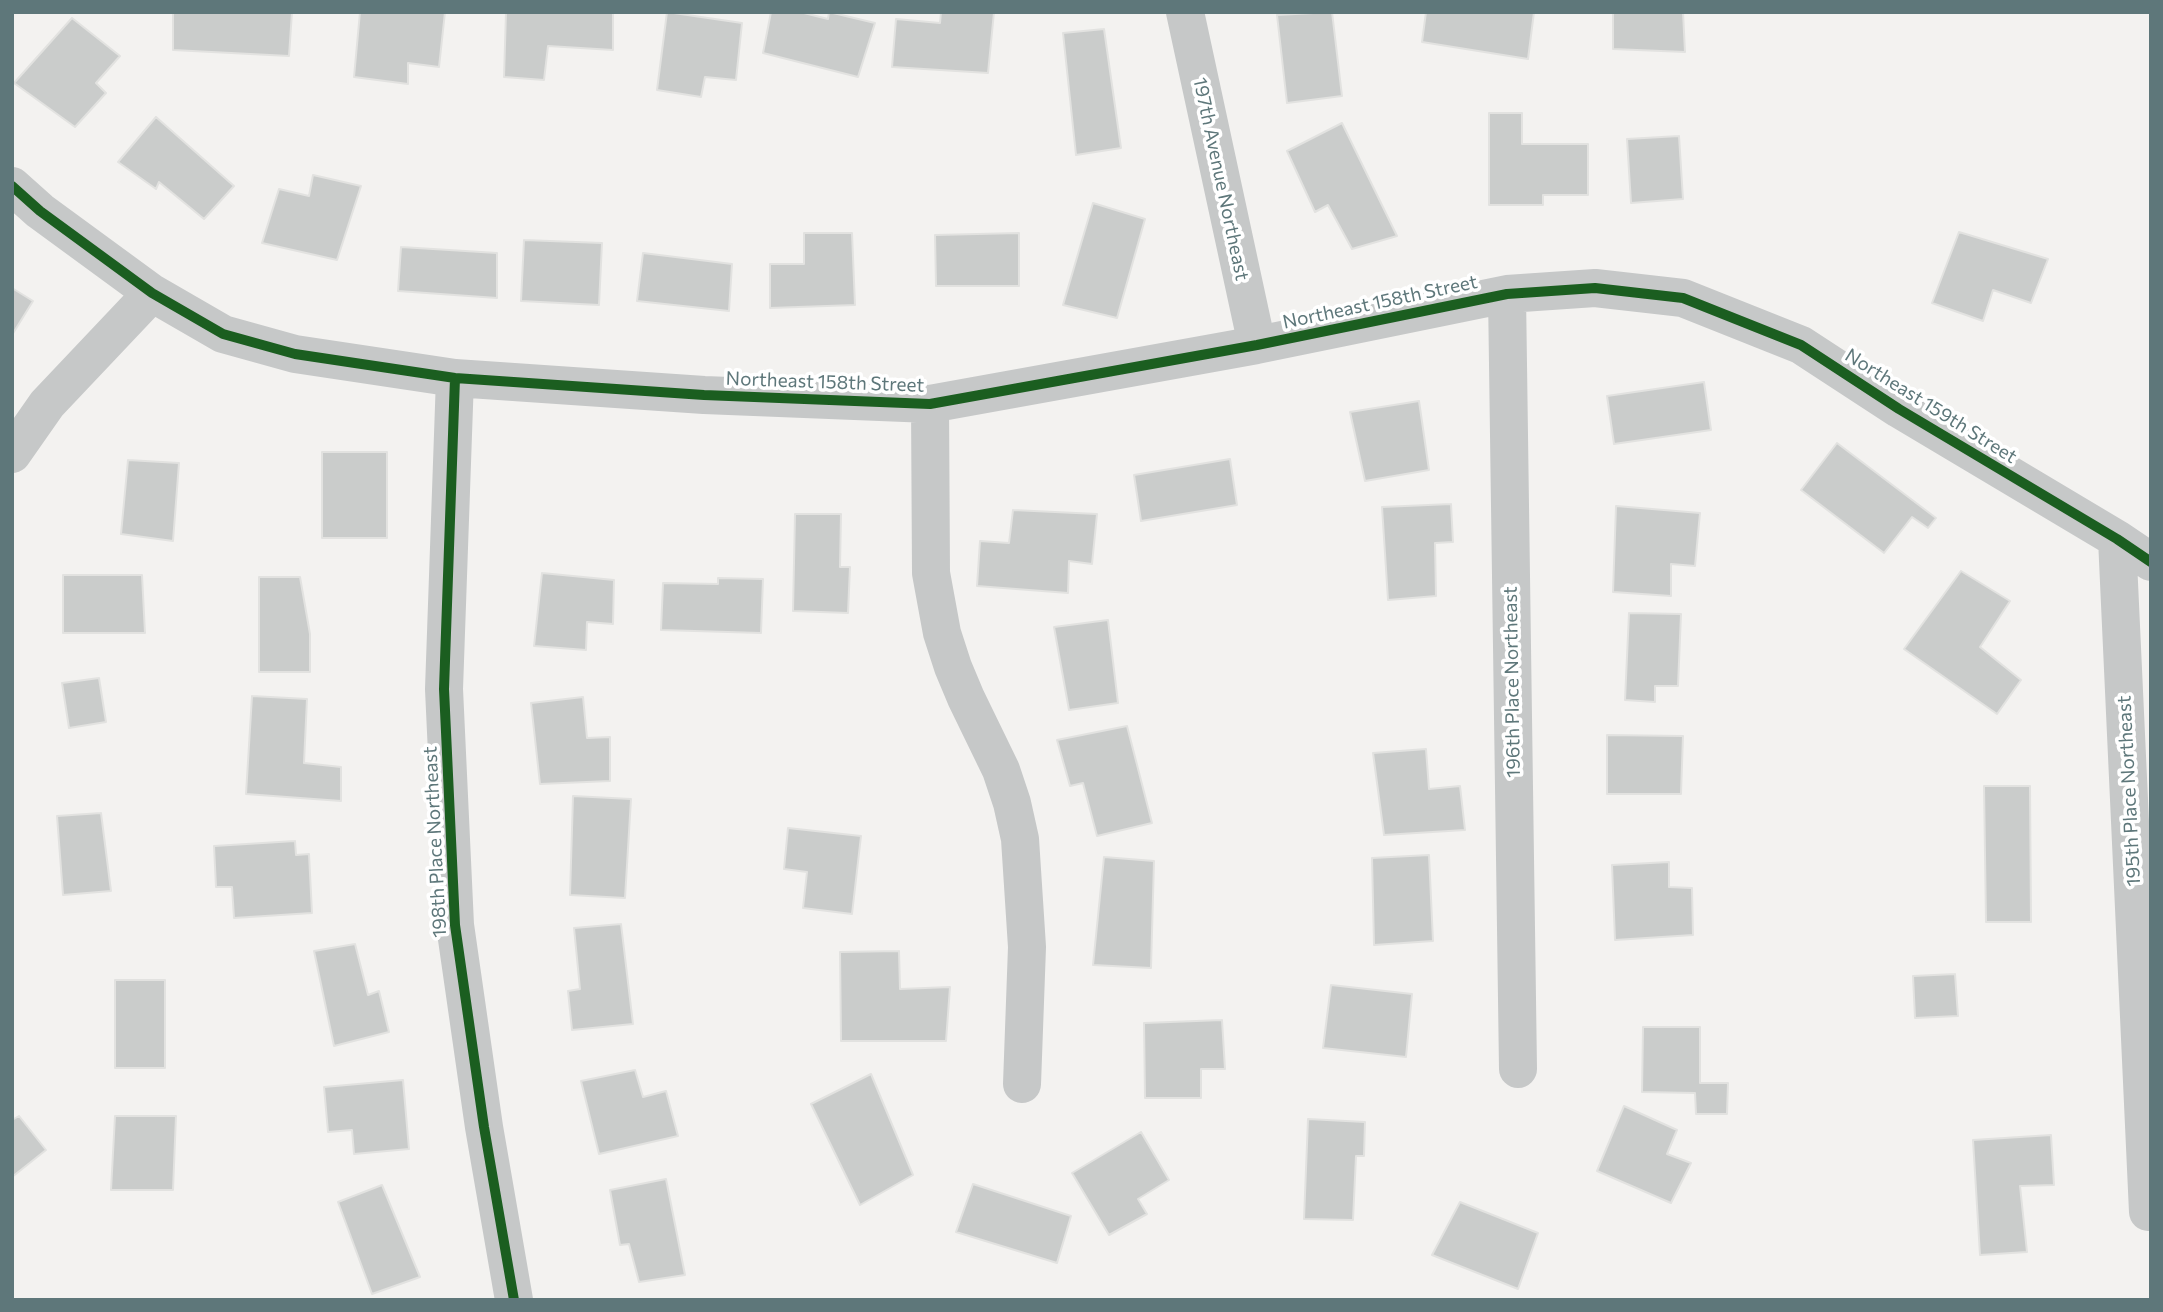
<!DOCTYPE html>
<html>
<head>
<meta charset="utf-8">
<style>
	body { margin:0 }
	#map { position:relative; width:2163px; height:1312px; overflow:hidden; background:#f3f2f0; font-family:Commissioner,sans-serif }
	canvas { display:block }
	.frame { position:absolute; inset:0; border:14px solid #5e777a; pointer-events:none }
</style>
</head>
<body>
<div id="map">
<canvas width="2163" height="1312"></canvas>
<div class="frame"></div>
</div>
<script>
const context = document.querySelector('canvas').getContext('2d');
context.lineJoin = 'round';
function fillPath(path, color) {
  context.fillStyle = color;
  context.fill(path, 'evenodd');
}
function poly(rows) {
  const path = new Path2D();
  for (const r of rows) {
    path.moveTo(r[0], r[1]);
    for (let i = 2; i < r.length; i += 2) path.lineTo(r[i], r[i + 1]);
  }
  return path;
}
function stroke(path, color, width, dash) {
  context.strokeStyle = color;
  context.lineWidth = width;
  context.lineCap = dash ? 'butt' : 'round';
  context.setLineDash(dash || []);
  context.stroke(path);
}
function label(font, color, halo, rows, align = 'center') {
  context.font = font + ' Commissioner,sans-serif';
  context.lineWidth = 7;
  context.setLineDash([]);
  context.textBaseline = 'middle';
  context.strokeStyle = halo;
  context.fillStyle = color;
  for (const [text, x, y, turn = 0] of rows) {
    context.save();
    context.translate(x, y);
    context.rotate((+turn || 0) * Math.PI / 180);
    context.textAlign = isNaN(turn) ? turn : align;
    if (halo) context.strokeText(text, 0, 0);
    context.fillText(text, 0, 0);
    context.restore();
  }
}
const building = poly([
	[173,12,292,12,289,56,173,50,173,12],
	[360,12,445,12,439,67,408,63,408,84,354,77,360,12],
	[506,12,613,12,613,50,548,46,544,80,504,77,506,12],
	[667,12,742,23,736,80,705,77,701,97,657,90,667,12],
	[771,12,800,12,828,19,829,12,875,23,858,77,763,53,771,12],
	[941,12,994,12,988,73,892,67,896,19,940,23,941,12],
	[1332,12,1342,96,1287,103,1277,15,1332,12],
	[1426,12,1534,12,1528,59,1422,42,1426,12],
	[1613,12,1683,12,1685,52,1613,49,1613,12],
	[72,18,120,56,96,83,106,93,75,127,14,83,72,18],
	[1104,29,1121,148,1076,155,1063,33,1104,29],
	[1489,113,1522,113,1522,144,1588,144,1588,195,1543,195,1543,205,1489,205,1489,113],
	[156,117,234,186,204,219,159,182,156,189,118,162,156,117],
	[1342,123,1397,236,1352,249,1328,205,1315,212,1287,151,1342,123],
	[1679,136,1683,199,1631,203,1627,139,1679,136],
	[313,175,361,186,337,260,262,243,279,189,309,196,313,175],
	[1093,203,1145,219,1117,318,1063,305,1093,203],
	[1959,232,2048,259,2031,303,1993,290,1983,321,1932,303,1959,232],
	[804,233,852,233,855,305,770,308,770,264,804,264,804,233],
	[1019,233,1019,286,936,286,935,235,1019,233],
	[524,240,602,243,599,305,521,301,524,240],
	[401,247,497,253,497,298,398,291,401,247],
	[643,253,732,264,729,311,637,301,643,253],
	[12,288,33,301,12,335,12,288],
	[1704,382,1711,430,1614,444,1607,396,1704,382],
	[1419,401,1429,470,1365,481,1350,412,1419,401],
	[1837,443,1936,518,1928,528,1912,517,1884,553,1801,490,1837,443],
	[322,452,387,452,387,538,322,538,322,452],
	[1230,459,1237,505,1141,521,1134,475,1230,459],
	[128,460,179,463,173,541,121,534,128,460],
	[1451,504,1453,542,1435,543,1436,596,1388,600,1382,507,1451,504],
	[1616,506,1700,513,1695,566,1671,564,1671,596,1613,592,1616,506],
	[1013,510,1097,514,1092,564,1069,561,1068,593,977,586,980,541,1009,543,1013,510],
	[795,514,841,514,840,567,850,567,848,613,793,611,795,514],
	[1961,571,2010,601,1980,647,2021,680,1997,714,1904,649,1961,571],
	[542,573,614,580,613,624,587,622,586,650,534,646,542,573],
	[63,575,142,575,145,633,63,633,63,575],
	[259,577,300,577,310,634,310,672,259,672,259,577],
	[718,578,763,579,761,633,661,630,663,583,718,584,718,578],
	[1629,613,1681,614,1678,686,1655,686,1655,702,1625,700,1629,613],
	[1108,620,1118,703,1069,710,1054,627,1108,620],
	[99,678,106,722,69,728,62,683,99,678],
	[252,696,307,699,304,763,341,767,341,801,246,794,252,696],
	[583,697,587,738,610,737,610,781,540,784,531,703,583,697],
	[1127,726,1152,823,1097,836,1083,783,1070,786,1057,740,1127,726],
	[1607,735,1683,736,1681,794,1607,794,1607,735],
	[1426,749,1429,789,1460,786,1465,830,1384,835,1373,753,1426,749],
	[1984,786,2030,786,2031,922,1986,922,1984,786],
	[573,796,631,799,625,898,570,895,573,796],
	[101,813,111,891,63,895,57,816,101,813],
	[788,828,861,836,852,914,803,908,807,872,784,869,788,828],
	[295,841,296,855,309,854,312,913,234,918,232,887,216,887,214,846,295,841],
	[1429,855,1433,941,1374,945,1372,858,1429,855],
	[1104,857,1154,861,1151,968,1093,965,1104,857],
	[1669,862,1669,887,1692,888,1693,935,1615,940,1612,865,1669,862],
	[621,924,633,1024,572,1030,568,991,580,989,574,928,621,924],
	[355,944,368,995,379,991,389,1032,334,1046,314,951,355,944],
	[899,951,900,989,950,987,946,1041,841,1041,840,952,899,951],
	[1955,974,1958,1016,1915,1018,1913,976,1955,974],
	[115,980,165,980,165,1068,115,1068,115,980],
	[1331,985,1412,994,1406,1057,1323,1048,1331,985],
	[1222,1020,1225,1069,1201,1069,1201,1098,1145,1098,1144,1023,1222,1020],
	[1643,1027,1700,1027,1700,1083,1728,1083,1727,1114,1696,1114,1695,1093,1642,1092,1643,1027],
	[635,1070,643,1097,666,1091,678,1136,599,1154,581,1081,635,1070],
	[871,1074,913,1175,860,1205,811,1104,871,1074],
	[403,1080,409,1149,354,1154,352,1130,328,1132,324,1087,403,1080],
	[1624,1106,1677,1130,1667,1154,1691,1163,1671,1203,1597,1171,1624,1106],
	[19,1116,46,1150,12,1177,12,1120,19,1116],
	[115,1116,176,1116,173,1190,111,1190,115,1116],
	[1308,1119,1365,1122,1364,1156,1356,1156,1353,1220,1304,1219,1308,1119],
	[1141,1132,1169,1180,1138,1199,1147,1214,1109,1235,1072,1173,1141,1132],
	[2051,1135,2054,1185,2020,1186,2027,1252,1980,1255,1973,1140,2051,1135],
	[666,1179,685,1275,639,1282,629,1244,620,1245,610,1190,666,1179],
	[973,1184,1071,1216,1057,1263,956,1232,973,1184],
	[382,1185,420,1277,372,1294,338,1202,382,1185],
	[1460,1202,1538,1233,1518,1289,1432,1255,1460,1202]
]);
fillPath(building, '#cacccb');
stroke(building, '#e2e2e0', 2);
stroke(poly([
	[1185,12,1257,345],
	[12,186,40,211,152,293,223,334,295,354,455,378,704,395,930,404,1257,345,1507,294,1595,288,1683,298,1801,345,1899,409,2117,539,2151,562],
	[1507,294,1518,1069],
	[455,378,444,689,455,925,484,1127,514,1300],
	[930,404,931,573,942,633,953,667,966,698,1001,770,1012,803,1020,839,1027,947,1022,1084],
	[12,454,47,404,152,293],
	[2117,539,2148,1212]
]), '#c6c8c8', 38);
stroke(poly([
	[12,186,40,211,152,293,223,334,295,354,455,378,704,395,930,404,1257,345,1507,294,1595,288,1683,298,1801,345,1899,409,2117,539,2151,562],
	[455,378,444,689,455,925,484,1127,514,1300]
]), '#1b5e20', 10);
label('19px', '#5e777a', '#fff', [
	["197th Avenue Northeast",1221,179,78],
	["Northeast 158th Street",1380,302,-12],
	["Northeast 158th Street",825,382,2],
	["Northeast 159th Street",1931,406,32],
	["196th Place Northeast",1512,682,-91],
	["195th Place Northeast",2129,791,-93],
	["198th Place Northeast",435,842,-93]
]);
</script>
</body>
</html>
